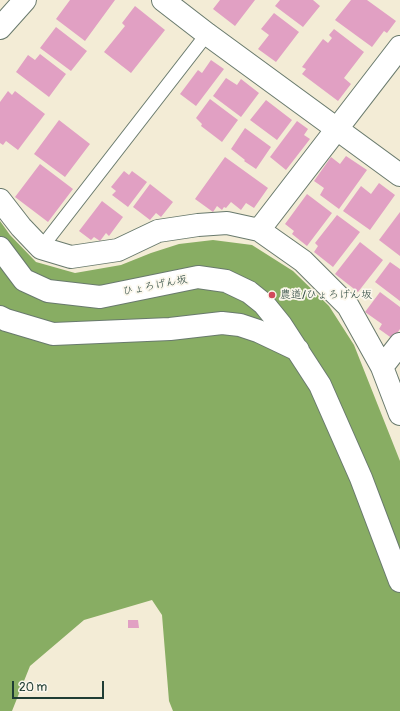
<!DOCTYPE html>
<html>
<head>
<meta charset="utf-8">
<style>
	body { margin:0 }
	#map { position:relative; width:400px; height:711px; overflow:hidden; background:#f3ecd6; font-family:Pangolin,sans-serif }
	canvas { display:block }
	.scale { position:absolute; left:12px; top:681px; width:92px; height:18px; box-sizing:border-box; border:2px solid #1f3d34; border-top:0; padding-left:5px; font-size:12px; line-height:14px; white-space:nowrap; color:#1f3d34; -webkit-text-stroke:3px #fbf7ec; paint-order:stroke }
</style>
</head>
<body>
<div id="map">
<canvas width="400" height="711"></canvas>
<div class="scale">20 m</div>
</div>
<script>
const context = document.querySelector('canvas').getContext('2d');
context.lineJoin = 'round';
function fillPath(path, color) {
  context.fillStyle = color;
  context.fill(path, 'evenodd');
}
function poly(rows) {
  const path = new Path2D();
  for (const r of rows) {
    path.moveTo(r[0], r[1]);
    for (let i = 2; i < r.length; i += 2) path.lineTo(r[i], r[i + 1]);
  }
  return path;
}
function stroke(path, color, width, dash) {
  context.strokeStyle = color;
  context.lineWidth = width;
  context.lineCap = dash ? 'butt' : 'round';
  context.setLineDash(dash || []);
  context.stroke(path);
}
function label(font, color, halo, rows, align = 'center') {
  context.font = font + ' Pangolin,"Klee One",sans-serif';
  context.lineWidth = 3.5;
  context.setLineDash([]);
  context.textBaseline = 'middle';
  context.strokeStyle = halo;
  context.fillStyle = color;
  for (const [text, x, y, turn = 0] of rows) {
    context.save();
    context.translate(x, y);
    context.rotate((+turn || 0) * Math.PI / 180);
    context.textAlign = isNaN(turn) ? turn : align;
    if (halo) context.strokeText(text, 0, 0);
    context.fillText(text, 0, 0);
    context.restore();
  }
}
fillPath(poly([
	[0,221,10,235,36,262,75,273,121,265,151,253,179,244,213,240,252,245,293,271,329,306,354,345,400,461,400,711,173,711,169,701,162,615,152,600,84,620,30,666,12,711,0,711]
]), '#88ad63');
fillPath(poly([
	[70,0,115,0,85,41,56,19],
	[220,0,255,0,235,26,213,9],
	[280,0,313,0,320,6,303,27,275,6],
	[351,0,367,0,396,21,387,33,384,31,372,47,335,20],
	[135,6,165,30,131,73,104,52,125,26,122,23],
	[274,13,299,32,276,62,258,49,269,35,261,29],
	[56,27,87,51,71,71,40,48],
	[334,29,364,52,344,78,351,84,338,101,302,74,306,69,302,67,323,39,328,43,332,38,329,35],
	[40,54,66,74,49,97,16,72,28,55,35,60],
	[211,60,224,69,196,106,180,94,198,70,202,73],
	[226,78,237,85,241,79,259,93,241,117,213,96],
	[8,91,12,95,15,91,45,114,18,150,6,141,3,145,0,143,0,102],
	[210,99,238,120,222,142,201,126,202,124,196,118],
	[266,100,292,120,277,140,250,120],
	[59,120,90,144,65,177,34,154],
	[297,121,308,129,304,135,310,139,286,170,270,157],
	[245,128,271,147,256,169,244,161,245,160,231,149],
	[346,156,367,170,339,209,320,195,324,188,314,181,331,157,340,164],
	[225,157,268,188,254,208,246,203,241,210,231,202,226,208,224,207,222,210,217,206,213,212,195,199],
	[40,164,73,189,48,222,15,197],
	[124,171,129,175,132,171,147,182,128,207,112,195,116,191,111,187],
	[379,183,395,195,370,230,343,211,361,186,371,194],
	[150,184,173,202,161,217,156,213,150,220,133,207],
	[307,194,332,213,307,246,292,234,294,231,285,224],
	[102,201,123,217,109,236,106,233,100,241,94,237,91,240,79,231],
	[400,212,400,256,379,240],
	[337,215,360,232,333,267,314,252,318,246,315,243],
	[360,242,383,260,358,292,335,274],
	[390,262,400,269,400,301,375,282],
	[380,292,400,307,400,329,393,339,379,329,382,324,365,312],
	[128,620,138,620,139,628,128,628]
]), '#e1a0c3');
const lane = poly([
	[41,248,207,34]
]);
const street = poly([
	[163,0,207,34,400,175],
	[0,28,25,0],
	[0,200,21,227,41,248,71,257,118,250,158,231,198,225,227,223,259,230,303,261,348,306,382,367,400,414],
	[259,230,400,47],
	[0,248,24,280,48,291,100,297,198,277,226,281,249,292,264,304,281,325,320,385,361,478,400,581],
	[0,317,6,320,53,334,170,329,222,323,240,325,258,331,298,350],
	[382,367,400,344]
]);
stroke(lane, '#697a6d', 15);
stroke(street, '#697a6d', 24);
stroke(lane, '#fff', 13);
stroke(street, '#fff', 22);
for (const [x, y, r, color] of [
	[272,295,4,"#d1495b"]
]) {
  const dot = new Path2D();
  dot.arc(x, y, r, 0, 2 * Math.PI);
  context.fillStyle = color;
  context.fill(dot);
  stroke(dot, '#fbf7ec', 1.5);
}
label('11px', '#1f3d34', '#fbf7ec', [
	["ひょろげん坂",155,286,-11]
]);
label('11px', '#1f3d34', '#fbf7ec', [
	["農道/ひょろげん坂",280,295]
], 'left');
</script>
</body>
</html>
